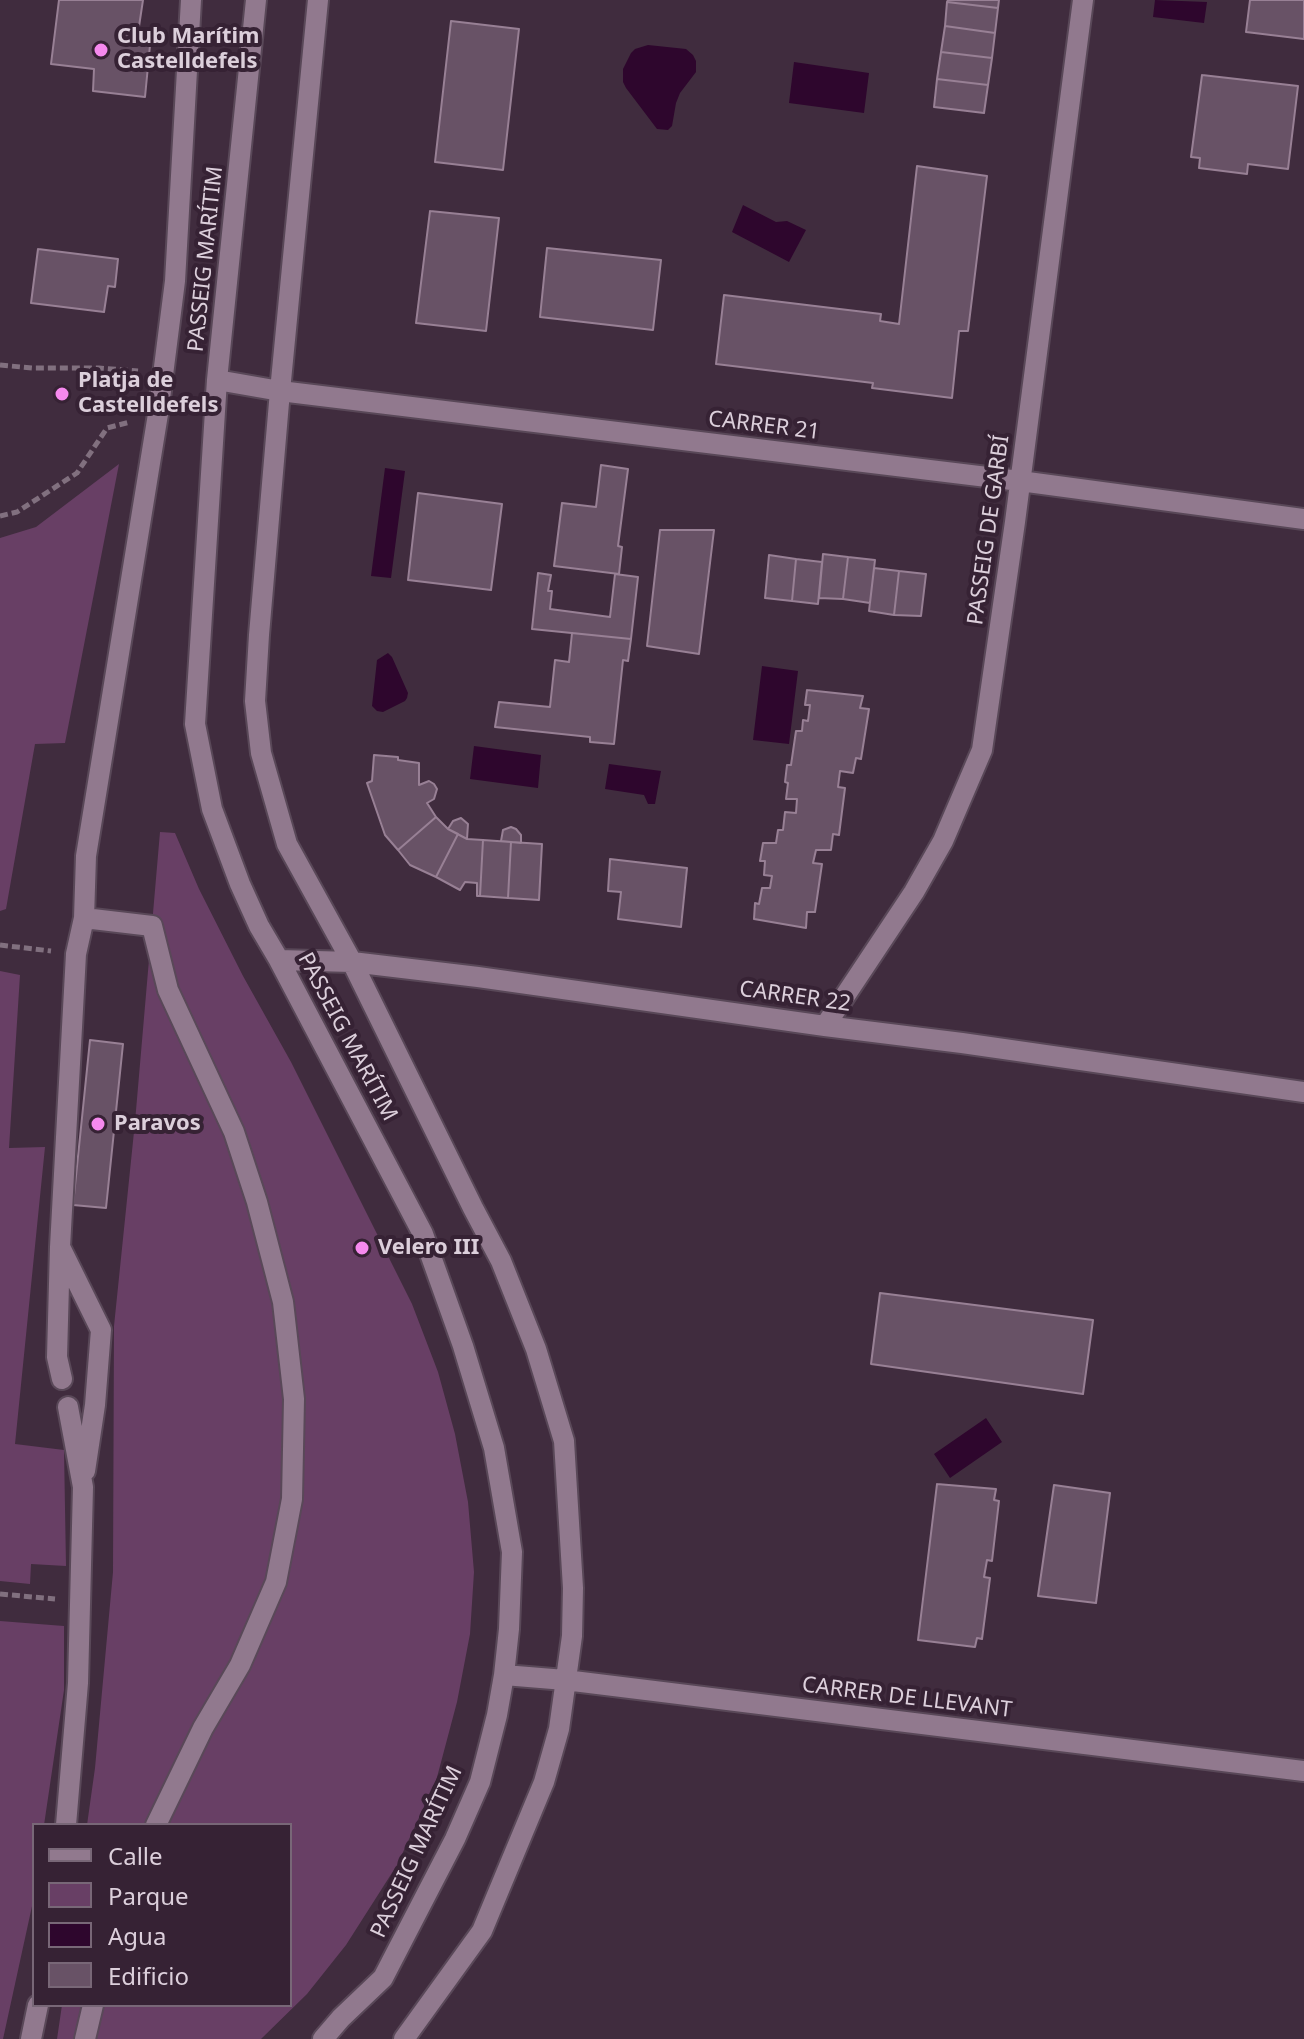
<!DOCTYPE html>
<html>
<head>
<meta charset="utf-8">
<style>
	body { margin:0 }
	#map { position:relative; width:1304px; height:2039px; overflow:hidden; background:#402c3e; font-family:"Noto Sans",sans-serif }
	canvas { display:block }
	.legend { position:absolute; left:32px; top:1823px; width:260px; height:184px; box-sizing:border-box; background:#362234; border:2px solid #786777; margin:0; padding:10px 14px; list-style:none; font-size:24px; color:#dccfdb }
	.legend li { display:flex; align-items:center; gap:16px; height:40px }
	.legend b { width:40px; border:2px solid #786777 }
</style>
</head>
<body>
<div id="map">
<canvas width="1304" height="2039"></canvas>
<ul class="legend">
<li><b style="height:10px;background:#91798e"></b>Calle</li>
<li><b style="height:22px;background:#683f65"></b>Parque</li>
<li><b style="height:22px;background:#2e062d"></b>Agua</li>
<li><b style="height:22px;background:#685266"></b>Edificio</li>
</ul>
</div>
<script>
const context = document.querySelector('canvas').getContext('2d');
context.lineJoin = 'round';
function fillPath(path, color) {
  context.fillStyle = color;
  context.fill(path, 'evenodd');
}
function poly(rows) {
  const path = new Path2D();
  for (const r of rows) {
    path.moveTo(r[0], r[1]);
    for (let i = 2; i < r.length; i += 2) path.lineTo(r[i], r[i + 1]);
  }
  return path;
}
function stroke(path, color, width, dash) {
  context.strokeStyle = color;
  context.lineWidth = width;
  context.lineCap = dash ? 'butt' : 'round';
  context.setLineDash(dash || []);
  context.stroke(path);
}
function label(font, color, halo, rows, align = 'center') {
  context.font = font + ' "Noto Sans",sans-serif';
  context.lineWidth = 8;
  context.setLineDash([]);
  context.textBaseline = 'middle';
  context.strokeStyle = halo;
  context.fillStyle = color;
  for (const [text, x, y, turn = 0] of rows) {
    context.save();
    context.translate(x, y);
    context.rotate((+turn || 0) * Math.PI / 180);
    context.textAlign = isNaN(turn) ? turn : align;
    if (halo) context.strokeText(text, 0, 0);
    context.fillText(text, 0, 0);
    context.restore();
  }
}
fillPath(poly([
	[119,464,65,743,35,744,6,909,0,911,0,538,36,527],
	[160,832,175,833,199,889,243,976,291,1062,412,1304,438,1372,455,1434,468,1502,474,1572,470,1634,457,1702,436,1781,397,1865,346,1945,307,1994,261,2039,57,2039,62,2005,290,2005,290,1825,87,1825,95,1768,113,1572,114,1326,135,1122],
	[0,971,20,975,9,1148,45,1147,15,1444,64,1450,66,1566,31,1564,30,1584,0,1581],
	[0,1621,64,1626,64,1690,44,1825,34,1825,34,1897,3,2039,0,2039]
]), '#683f65');
fillPath(poly([
	[1155,0,1207,2,1204,23,1153,17],
	[648,45,686,49,693,55,696,61,696,72,680,93,676,103,672,126,668,130,657,129,626,88,623,82,623,69,631,53,635,49],
	[794,62,869,73,864,113,789,103],
	[743,205,776,222,787,221,806,230,789,262,732,232],
	[385,468,405,471,391,578,371,576],
	[388,653,392,657,408,693,407,698,405,701,383,712,377,711,372,706,377,660],
	[762,666,798,671,789,744,753,740],
	[474,746,541,755,538,788,470,779],
	[609,764,661,771,655,804,648,804,644,795,605,789],
	[986,1418,1002,1442,950,1478,934,1454]
]), '#2e062d');
const building = poly([
	[59,0,143,0,138,33,151,35,145,97,93,91,94,69,51,64,59,0],
	[948,0,999,0,998,8,947,2,948,0],
	[1250,0,1304,0,1304,39,1246,32,1250,0],
	[947,2,998,8,995,33,945,26,947,2],
	[451,21,519,29,503,170,435,162,451,21],
	[945,26,995,33,992,58,941,52,945,26],
	[941,52,992,58,988,85,937,79,941,52],
	[1202,75,1298,86,1288,169,1248,164,1247,174,1199,168,1200,158,1191,157,1202,75],
	[937,79,988,85,984,113,934,107,937,79],
	[917,166,987,176,968,331,959,331,952,398,872,388,873,383,716,364,724,295,881,314,880,321,899,324,917,166],
	[430,211,499,218,486,331,416,323,430,211],
	[547,248,661,260,653,330,540,317,547,248],
	[38,249,118,259,115,287,108,286,104,312,31,303,38,249],
	[601,465,628,469,618,546,622,547,619,574,554,566,562,503,596,507,601,465],
	[418,493,502,504,491,590,408,580,418,493],
	[660,530,714,530,699,654,647,646,660,530],
	[823,554,848,557,843,599,819,598,823,554],
	[769,555,796,559,792,601,765,598,769,555],
	[848,557,875,560,870,603,843,599,848,557],
	[796,559,822,562,818,604,792,601,796,559],
	[874,568,899,571,894,615,869,611,874,568],
	[899,571,926,574,921,616,894,615,899,571],
	[538,573,551,575,548,591,552,591,550,609,610,617,615,574,638,577,631,639,532,629,538,573],
	[572,633,631,639,628,661,623,660,614,744,590,742,590,737,495,727,499,702,550,707,555,660,569,662,572,633],
	[807,690,863,696,860,708,869,709,861,759,856,758,853,773,840,771,838,787,845,788,839,835,833,834,831,850,816,850,813,863,822,864,815,912,807,912,806,928,754,919,755,903,759,904,762,888,770,888,772,876,764,875,765,861,760,861,763,843,776,843,778,830,783,830,785,812,796,813,797,799,786,799,788,783,785,782,787,765,791,765,796,731,802,731,803,720,808,721,810,705,805,705,807,690],
	[374,755,398,757,398,760,419,763,419,785,429,781,434,784,437,789,434,799,427,803,436,817,398,850,385,835,367,783,372,781,374,755],
	[436,817,448,829,458,834,436,877,410,865,398,850,436,817],
	[461,818,468,824,467,839,448,829,453,821,461,818],
	[511,827,516,829,521,835,521,843,501,841,503,830,511,827],
	[458,834,467,839,483,840,480,896,477,896,477,883,465,882,460,890,436,877,458,834],
	[483,840,511,842,508,898,480,896,483,840],
	[511,842,542,844,539,900,508,898,511,842],
	[610,859,687,868,681,927,618,919,621,892,608,891,610,859],
	[90,1040,123,1044,106,1208,73,1205,90,1040],
	[880,1293,1093,1320,1083,1394,871,1364,880,1293],
	[937,1484,996,1489,994,1500,999,1501,992,1561,987,1560,984,1577,990,1578,982,1639,977,1638,975,1647,918,1640,937,1484],
	[1054,1485,1110,1493,1096,1603,1038,1596,1054,1485]
]);
fillPath(building, '#685266');
stroke(building, '#988095', 2);
const minor = poly([
	[256,0,217,380,195,724,212,809,240,884,259,926,279,960,423,1234,463,1346,494,1448,512,1552,509,1629,504,1675,497,1715,480,1782,455,1839,383,1978,341,2018,323,2039],
	[318,0,280,391,259,635,255,701,261,753,287,844,352,962,473,1208,501,1261,536,1349,564,1441,573,1588,572,1636,559,1729,544,1782,482,1931,404,2039],
	[217,380,280,391,1020,481,1304,519],
	[84,918,152,926,168,990,234,1132,257,1202,283,1302,294,1399,292,1499,276,1582,240,1665,203,1728,156,1825],
	[279,960,352,962,478,977,825,1026,962,1043,1304,1092],
	[825,1026,914,892,943,841,982,750,1015,522,1083,0],
	[61,1249,101,1330,95,1405,85,1471],
	[62,1379,57,1357,60,1247,76,954,84,918,86,856,158,414,175,281,191,0],
	[504,1675,565,1680,1304,1771],
	[66,1825,78,1683,83,1487,68,1407],
	[31,2039,38,2005],
	[85,2039,93,2005]
]);
stroke(minor, '#594858', 24);
stroke(poly([
	[0,365,32,368,99,368,138,371],
	[0,516,17,512,77,473,107,428,130,422],
	[0,945,51,951],
	[0,1594,55,1599]
]), '#81707f', 5, [8, 4]);
stroke(minor, '#91798e', 20);
for (const [x, y, r, color] of [
	[101,50,8,"#f689ee"],
	[62,394,8,"#f689ee"],
	[98,1124,8,"#f689ee"],
	[362,1248,8,"#f689ee"]
]) {
  const dot = new Path2D();
  dot.arc(x, y, r, 0, 2 * Math.PI);
  context.fillStyle = color;
  context.fill(dot);
  stroke(dot, '#362234', 3);
}
label('bold 22px', '#dccfdb', '#362234', [
	["Club Marítim",117,37],
	["Castelldefels",117,62],
	["Platja de",78,381],
	["Castelldefels",78,406],
	["Paravos",114,1124],
	["Velero III",378,1248]
], 'left');
label('22px', '#dccfdb', '#362234', [
	["PASSEIG MARÍTIM",206,259,-84],
	["CARRER 21",764,426,7],
	["PASSEIG DE GARBÍ",989,530,-82],
	["CARRER 22",795,997,8],
	["PASSEIG MARÍTIM",347,1037,62],
	["CARRER DE LLEVANT",907,1698,7],
	["PASSEIG MARÍTIM",417,1852,-65]
]);
</script>
</body>
</html>
